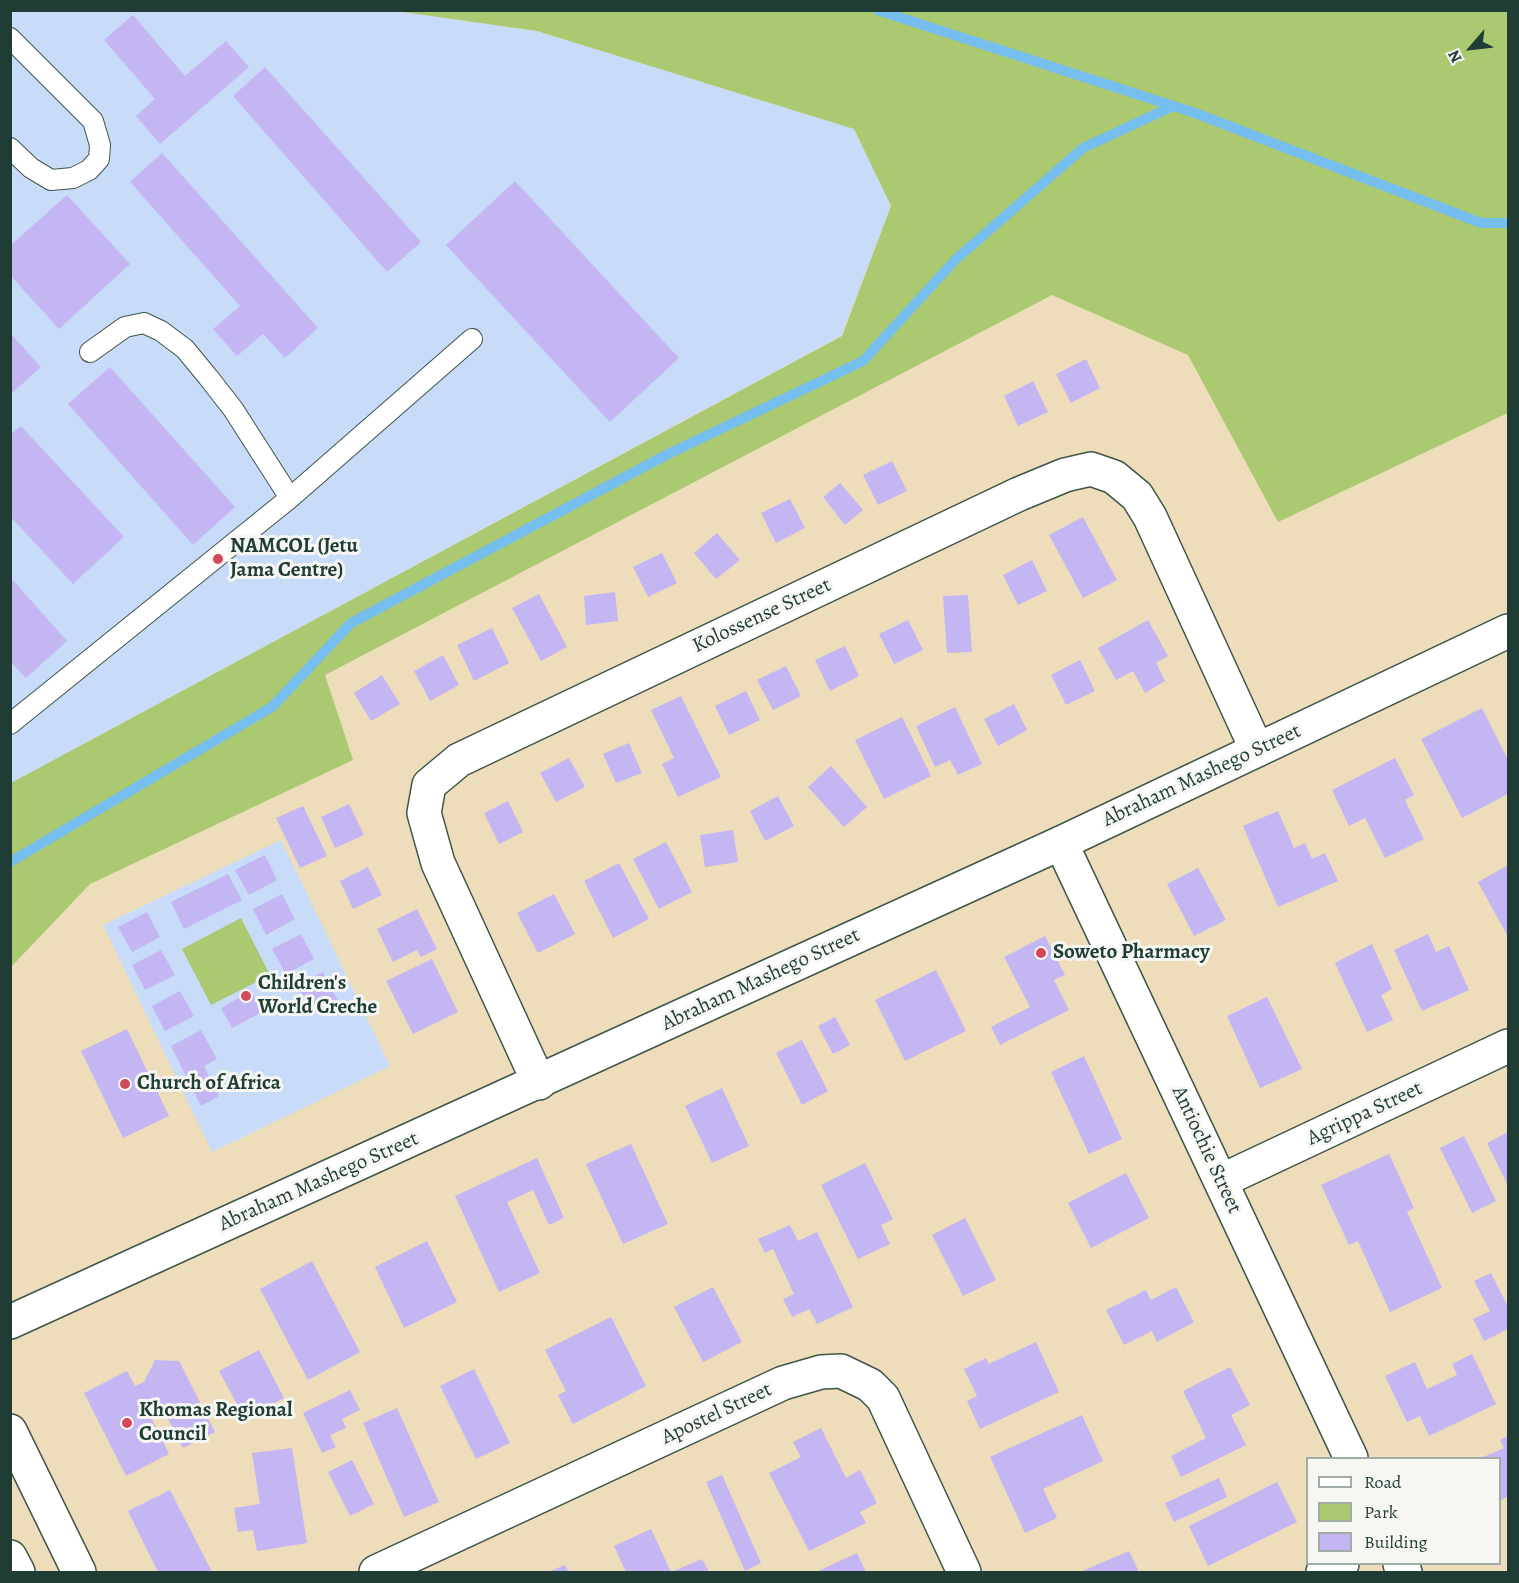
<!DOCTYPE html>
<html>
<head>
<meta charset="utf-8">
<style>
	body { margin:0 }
	#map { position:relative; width:1519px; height:1583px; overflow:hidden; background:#edb; font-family:Alegreya,serif }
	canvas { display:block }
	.frame { position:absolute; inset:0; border:12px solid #1f3d34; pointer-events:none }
	.legend { position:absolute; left:1306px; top:1457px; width:195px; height:108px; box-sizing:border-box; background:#f6f6f2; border:2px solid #a0aca6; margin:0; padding:8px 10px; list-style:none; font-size:18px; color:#1f3d34 }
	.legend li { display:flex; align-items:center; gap:12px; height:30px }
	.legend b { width:30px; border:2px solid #a0aca6 }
	.north { position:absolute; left:1441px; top:18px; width:60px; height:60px; -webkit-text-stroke:4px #f6f6f2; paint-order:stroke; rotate:242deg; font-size:16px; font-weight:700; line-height:24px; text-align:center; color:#1f3d34 }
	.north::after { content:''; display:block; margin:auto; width:21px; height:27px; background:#1f3d34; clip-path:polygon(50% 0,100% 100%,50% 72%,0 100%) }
</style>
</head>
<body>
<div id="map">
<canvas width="1519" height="1583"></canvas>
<div class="frame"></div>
<ul class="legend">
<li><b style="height:8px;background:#fff"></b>Road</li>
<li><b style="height:16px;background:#aac971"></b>Park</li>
<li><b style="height:16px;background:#c4b5f3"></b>Building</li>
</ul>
<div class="north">N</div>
</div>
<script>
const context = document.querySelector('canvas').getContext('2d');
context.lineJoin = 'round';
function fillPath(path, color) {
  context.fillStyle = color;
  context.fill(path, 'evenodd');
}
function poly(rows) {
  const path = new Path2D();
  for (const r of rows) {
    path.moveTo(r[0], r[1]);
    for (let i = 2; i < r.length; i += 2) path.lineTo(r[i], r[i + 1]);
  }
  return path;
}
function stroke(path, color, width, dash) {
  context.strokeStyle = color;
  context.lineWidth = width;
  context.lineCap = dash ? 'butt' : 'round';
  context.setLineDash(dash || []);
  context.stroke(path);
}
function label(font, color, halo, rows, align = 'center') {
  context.font = font + ' Alegreya,serif';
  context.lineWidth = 6;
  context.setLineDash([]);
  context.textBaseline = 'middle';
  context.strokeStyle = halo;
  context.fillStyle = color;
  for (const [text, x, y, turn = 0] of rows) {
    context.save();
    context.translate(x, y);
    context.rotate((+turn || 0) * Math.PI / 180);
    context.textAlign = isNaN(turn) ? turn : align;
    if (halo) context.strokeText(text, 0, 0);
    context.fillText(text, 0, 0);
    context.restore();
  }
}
fillPath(poly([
	[11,11,396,11,537,31,854,129,891,206,841,336,11,783],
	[281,840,390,1066,212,1152,103,925]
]), '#c8dcf9');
fillPath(poly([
	[396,11,1508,11,1508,413,1278,522,1188,355,1052,295,325,675,353,760,90,884,11,967,11,783,842,336,891,206,854,129,537,31],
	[241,918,270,975,211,1005,182,949]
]), '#aac971');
stroke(poly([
	[877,10,1195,113,1481,223,1508,223],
	[10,862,272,707,351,623,668,454,863,361,955,260,1083,148,1173,106]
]), '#75beee', 10);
fillPath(poly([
	[133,15,185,76,226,41,249,67,160,144,136,116,155,99,104,40],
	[265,67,421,242,387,272,233,96],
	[162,153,318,328,285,358,263,334,237,356,213,329,240,306,130,182],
	[515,181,679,358,610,422,446,245],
	[67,195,130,264,59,329,10,275,10,246],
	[10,333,41,367,10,395],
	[1086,359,1100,388,1071,403,1056,374],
	[110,367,235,507,193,545,68,404],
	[1033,381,1048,412,1018,426,1004,396],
	[21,426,124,537,73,584,10,516,10,435],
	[892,461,907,491,878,505,863,475],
	[840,483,863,510,845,525,823,497],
	[790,499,805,528,776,543,761,513],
	[1083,517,1117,580,1083,598,1049,535],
	[717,533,740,560,716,579,694,553],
	[662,553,677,583,648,597,633,567],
	[1032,560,1047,591,1018,605,1003,575],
	[10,577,67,641,26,678,10,661],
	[615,592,618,621,586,625,584,596],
	[539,594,567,647,541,661,512,608],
	[968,595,972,652,947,653,943,596],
	[908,620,923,650,894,664,879,634],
	[1148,620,1168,656,1156,663,1165,681,1145,693,1133,671,1116,680,1098,648],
	[492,628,509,663,474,681,457,645],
	[845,646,859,676,830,691,815,660],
	[443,655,459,685,430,701,414,671],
	[1080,660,1095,691,1066,705,1051,675],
	[786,666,801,696,773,710,757,680],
	[382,675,400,704,371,721,354,693],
	[746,691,760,720,729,735,715,706],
	[681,696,721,777,678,797,662,764,674,758,651,710],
	[1014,704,1027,730,998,746,984,719],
	[955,707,982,764,958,775,950,760,935,767,916,726],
	[1482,708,1508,760,1508,794,1462,818,1421,739],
	[902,717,931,776,884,799,855,740],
	[629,743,642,773,616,783,603,754],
	[569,758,585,787,556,802,540,773],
	[1395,758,1414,795,1405,800,1424,839,1385,858,1365,818,1349,826,1332,790],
	[831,766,867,807,844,827,808,787],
	[778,796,794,826,765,841,750,811],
	[508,801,523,832,499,844,484,813],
	[349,804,364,835,335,848,321,817],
	[303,806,327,856,300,868,276,818],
	[1278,811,1294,848,1305,843,1312,859,1325,853,1338,881,1278,907,1243,826],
	[733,830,738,862,705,867,700,835],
	[666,842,692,892,659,909,633,859],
	[265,855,277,880,249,895,235,870],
	[619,863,649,919,613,938,584,881],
	[1508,865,1508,937,1478,882],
	[368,867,382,895,353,909,340,881],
	[1198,868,1226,920,1194,936,1167,884],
	[228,874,242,900,184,929,171,902],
	[282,894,295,919,266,935,253,909],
	[554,894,575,934,538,953,517,913],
	[417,909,437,949,421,957,417,950,393,962,377,929],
	[147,912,160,937,132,952,118,927],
	[301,934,314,959,286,974,272,949],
	[1428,934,1436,952,1449,946,1469,990,1422,1011,1394,950],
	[1045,936,1065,975,1054,980,1069,1010,1000,1045,991,1027,1030,1007,1004,957],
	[1372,944,1392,989,1381,995,1393,1020,1367,1032,1335,963],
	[161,950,175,975,145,990,132,965],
	[432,959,458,1012,413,1034,386,981],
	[936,970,966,1031,905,1061,875,1000],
	[323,972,338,1001,313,1014,297,985],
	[180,991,194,1016,165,1031,152,1006],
	[251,991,262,1012,232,1028,221,1008],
	[1267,997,1302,1069,1260,1088,1227,1016],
	[835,1017,850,1045,833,1054,818,1026],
	[127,1029,169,1116,123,1138,81,1051],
	[201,1030,217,1059,204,1066,219,1096,201,1106,171,1046],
	[802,1040,828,1091,802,1105,776,1053],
	[1084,1056,1122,1139,1089,1154,1051,1072],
	[722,1088,749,1146,712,1163,685,1106],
	[1508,1132,1508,1186,1487,1143],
	[1464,1136,1496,1201,1472,1213,1440,1148],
	[631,1144,668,1224,623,1244,586,1164],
	[1389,1154,1414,1208,1407,1212,1442,1288,1390,1312,1358,1241,1349,1245,1321,1185],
	[537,1158,564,1218,549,1225,533,1190,507,1202,540,1273,499,1292,455,1196],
	[865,1163,893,1219,881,1225,890,1244,858,1259,821,1185],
	[1126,1173,1149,1218,1091,1248,1068,1203],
	[965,1218,996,1280,963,1296,932,1235],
	[790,1225,798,1241,817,1232,853,1307,817,1324,809,1309,792,1317,783,1299,794,1294,773,1249,765,1253,758,1239],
	[427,1241,457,1302,404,1328,375,1267],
	[312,1261,360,1352,308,1380,260,1289],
	[1491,1273,1508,1307,1508,1329,1484,1341,1473,1319,1490,1311,1474,1281],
	[713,1287,742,1342,703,1362,674,1307],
	[1176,1287,1194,1322,1157,1342,1152,1331,1124,1345,1106,1310,1146,1290,1151,1300],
	[611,1317,646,1386,573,1424,558,1395,566,1391,545,1350],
	[1036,1342,1059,1392,980,1429,967,1401,977,1396,964,1369,986,1358,989,1364],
	[259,1350,284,1398,245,1419,219,1371],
	[1472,1354,1496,1404,1429,1436,1420,1416,1407,1422,1385,1376,1415,1362,1427,1389,1457,1375,1452,1364],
	[155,1360,179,1361,215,1432,183,1448,163,1409,150,1415,169,1454,126,1476,84,1393,127,1371,135,1386,144,1382],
	[1230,1367,1250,1405,1231,1415,1246,1445,1181,1477,1171,1456,1206,1438,1183,1391],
	[474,1369,510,1443,476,1459,440,1386],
	[350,1390,360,1410,342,1419,346,1428,330,1435,336,1447,322,1453,303,1413],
	[397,1408,439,1502,404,1517,363,1423],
	[1082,1415,1103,1461,1043,1489,1057,1518,1025,1533,990,1457],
	[821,1428,846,1478,860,1470,877,1503,860,1512,866,1523,809,1551,769,1473,801,1457,793,1442],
	[1508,1436,1508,1496,1500,1501,1500,1458,1481,1458,1504,1448,1500,1440],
	[292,1448,307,1543,257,1551,253,1530,238,1532,234,1508,260,1504,252,1453],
	[352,1460,374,1504,350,1516,328,1472],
	[722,1475,761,1563,745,1571,706,1482],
	[1219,1478,1227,1497,1174,1522,1165,1503],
	[1277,1482,1297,1522,1208,1566,1189,1526],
	[170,1490,212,1572,158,1572,128,1511],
	[651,1529,671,1572,702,1559,709,1572,626,1572,614,1546],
	[1129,1551,1139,1572,1080,1572],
	[857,1553,866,1572,816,1572],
	[565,1565,569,1572,548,1572]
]), '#c4b5f3');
const service = poly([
	[10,38,93,121,100,145,99,159,89,170,73,178,51,180,31,168,10,148],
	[90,352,125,327,144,323,161,331,185,349,208,377,233,409,290,498],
	[10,724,290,498,472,339]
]);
const minor = poly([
	[1061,843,1351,1458],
	[539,1083,438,863,424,813,429,785,459,760,1019,494,1065,475,1091,469,1114,477,1137,496,1150,517,1257,750],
	[1221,1181,1508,1046],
	[1400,1564,1405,1572],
	[376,1572,783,1383,821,1372,841,1371,870,1385,883,1398,964,1572],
	[1323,1572,1342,1564]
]);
const secondary = poly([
	[10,1322,1061,843,1508,631],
	[10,1431,79,1572],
	[10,1557,18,1572]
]);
stroke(service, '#3e5548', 22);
stroke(minor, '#3e5548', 36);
stroke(secondary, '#3e5548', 36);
stroke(service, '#fff', 20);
stroke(minor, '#fff', 33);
stroke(secondary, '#fff', 33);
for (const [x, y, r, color] of [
	[218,559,6,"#d1495b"],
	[1041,953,6,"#d1495b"],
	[246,996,6,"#d1495b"],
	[125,1084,6,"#d1495b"],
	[127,1423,6,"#d1495b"]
]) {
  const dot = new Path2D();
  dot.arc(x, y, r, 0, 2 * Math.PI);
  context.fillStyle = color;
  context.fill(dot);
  stroke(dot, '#f6f6f2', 2);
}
label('bold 21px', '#1f3d34', '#f6f6f2', [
	["NAMCOL (Jetu",230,547],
	["Jama Centre)",230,571],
	["Soweto Pharmacy",1053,953],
	["Children's",258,984],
	["World Creche",258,1008],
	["Church of Africa",137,1084],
	["Khomas Regional",139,1411],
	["Council",139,1435]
], 'left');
label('21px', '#1f3d34', '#f6f6f2', [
	["Kolossense Street",762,616,-25],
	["Abraham Mashego Street",1202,776,-25],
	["Abraham Mashego Street",761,980,-25],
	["Agrippa Street",1365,1114,-25],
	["Antiochie Street",1206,1150,65],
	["Abraham Mashego Street",319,1182,-24],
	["Apostel Street",717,1414,-25]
]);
</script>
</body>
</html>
